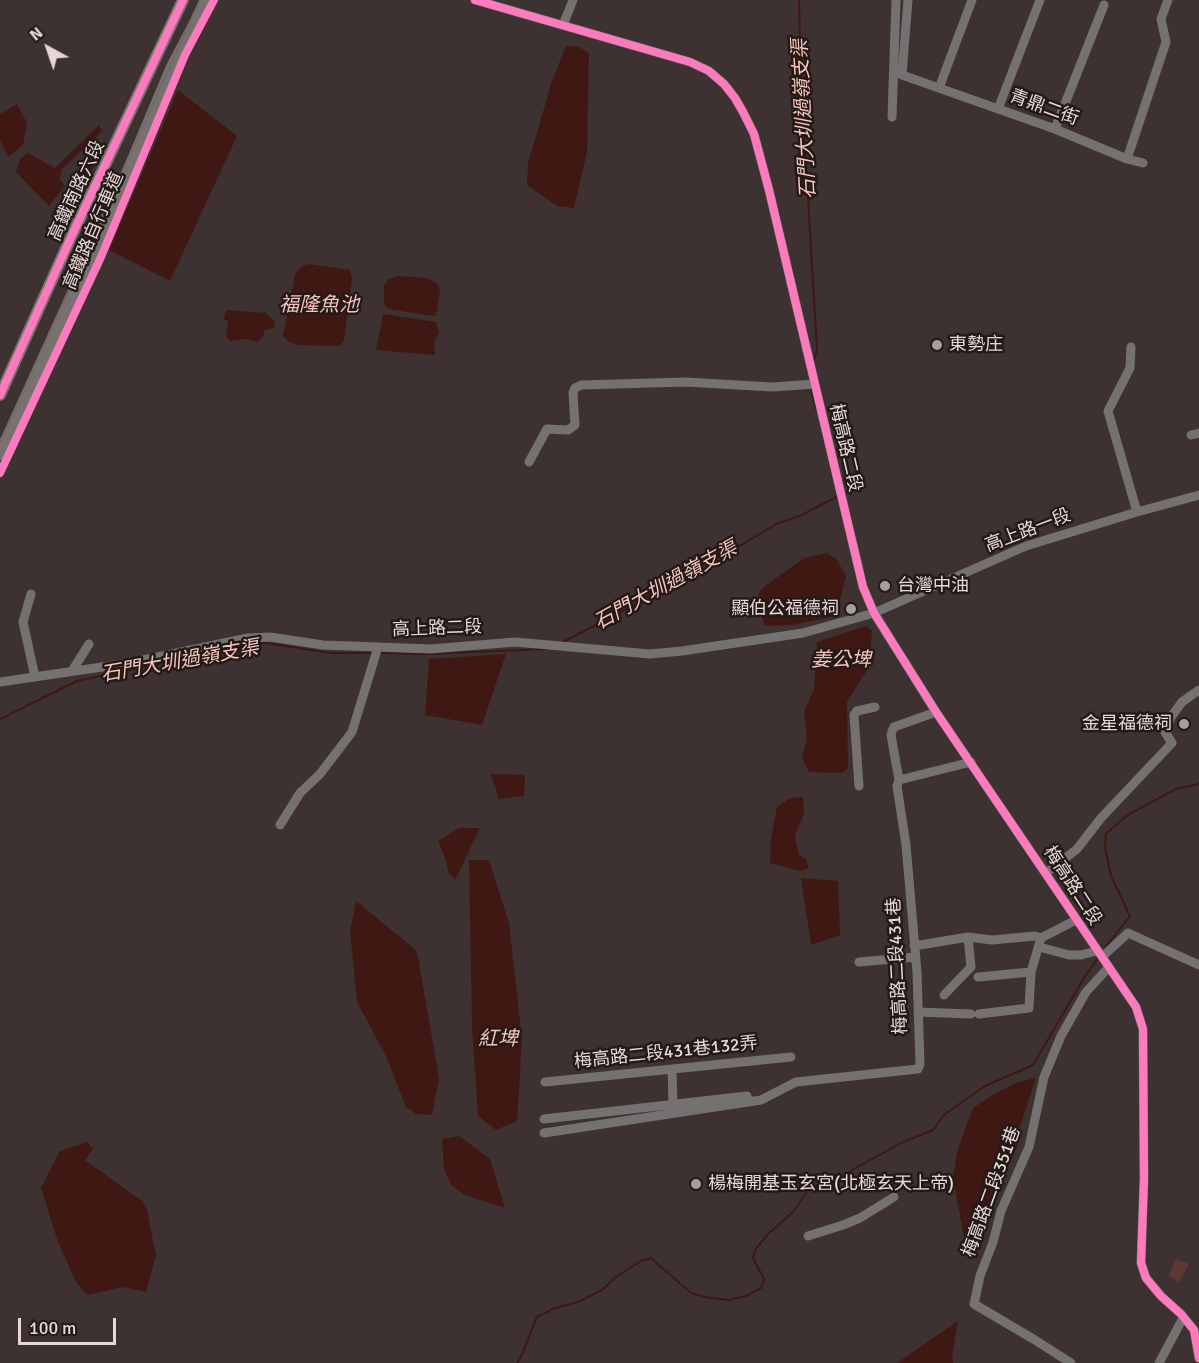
<!DOCTYPE html>
<html>
<head>
<meta charset="utf-8">
<style>
	body { margin:0 }
	#map { position:relative; width:1199px; height:1363px; overflow:hidden; background:#3d3231; font-family:Signika,sans-serif }
	canvas { display:block }
	.north { position:absolute; left:18px; top:18px; width:60px; height:60px; -webkit-text-stroke:4px #231a18; paint-order:stroke; rotate:320deg; font-size:16px; font-weight:700; line-height:24px; text-align:center; color:#e5d8d6 }
	.north::after { content:''; display:block; margin:auto; width:21px; height:27px; background:#e5d8d6; clip-path:polygon(50% 0,100% 100%,50% 72%,0 100%) }
	.scale { position:absolute; left:18px; top:1318px; width:98px; height:27px; box-sizing:border-box; border:3px solid #e5d8d6; border-top:0; padding-left:8px; font-size:18px; line-height:21px; white-space:nowrap; color:#e5d8d6; -webkit-text-stroke:4px #231a18; paint-order:stroke }
</style>
</head>
<body>
<div id="map">
<canvas width="1199" height="1363"></canvas>
<div class="north">N</div>
<div class="scale">100 m</div>
</div>
<script>
const context = document.querySelector('canvas').getContext('2d');
context.lineJoin = 'round';
function fillPath(path, color) {
  context.fillStyle = color;
  context.fill(path, 'evenodd');
}
function poly(rows) {
  const path = new Path2D();
  for (const r of rows) {
    path.moveTo(r[0], r[1]);
    for (let i = 2; i < r.length; i += 2) path.lineTo(r[i], r[i + 1]);
  }
  return path;
}
function stroke(path, color, width, dash) {
  context.strokeStyle = color;
  context.lineWidth = width;
  context.lineCap = dash ? 'butt' : 'round';
  context.setLineDash(dash || []);
  context.stroke(path);
}
function label(font, color, halo, rows, align = 'center') {
  context.font = font + ' Signika,"Noto Sans TC",sans-serif';
  context.lineWidth = 5;
  context.setLineDash([]);
  context.textBaseline = 'middle';
  context.strokeStyle = halo;
  context.fillStyle = color;
  for (const [text, x, y, turn = 0] of rows) {
    context.save();
    context.translate(x, y);
    context.rotate((+turn || 0) * Math.PI / 180);
    context.textAlign = isNaN(turn) ? turn : align;
    if (halo) context.strokeText(text, 0, 0);
    context.fillText(text, 0, 0);
    context.restore();
  }
}
fillPath(poly([
	[1176,1259,1189,1264,1179,1282,1168,1276]
]), '#5e3934');
fillPath(poly([
	[566,46,579,47,589,53,587,152,574,208,557,206,527,185,528,163,552,81],
	[178,90,237,136,170,281,109,250],
	[17,104,27,123,23,145,8,157,0,140,0,114],
	[99,125,102,131,61,170,60,180,65,186,49,206,16,172,20,159,28,153,55,168],
	[100,153,70,216,61,204,76,181],
	[309,264,350,270,352,279,344,341,340,346,298,345,289,342,283,336,295,274,302,266],
	[398,276,427,278,437,283,440,291,436,315,434,316,388,309,384,304,384,285,389,279],
	[226,310,266,313,275,322,274,328,264,330,264,336,257,342,247,339,230,341,226,337,228,322,224,319],
	[383,314,436,322,439,332,434,343,435,355,376,350],
	[827,553,837,560,846,576,836,616,792,625,771,626,765,625,756,606,759,593,765,586,804,558],
	[866,626,872,631,869,667,847,702,848,768,842,773,809,772,802,758,807,740,804,712,814,689,817,642],
	[506,654,482,725,425,715,429,659],
	[490,774,525,775,524,796,498,799,496,788],
	[803,797,804,814,795,835,799,855,806,859,809,868,800,871,770,863,771,838,777,807,790,798],
	[459,828,480,828,455,880,448,872,446,860,438,841],
	[469,860,489,860,509,923,522,1039,517,1121,496,1130,478,1116,472,1026],
	[801,878,838,881,840,935,811,945],
	[356,901,417,951,439,1079,432,1115,416,1114,406,1107,386,1056,357,1002,350,930],
	[1036,1078,1020,1126,1018,1145,993,1198,984,1237,972,1256,966,1248,953,1178,957,1152,964,1132,973,1108,994,1094,1018,1082],
	[459,1136,490,1159,505,1208,465,1195,452,1186,444,1169,442,1139],
	[87,1142,93,1149,85,1160,142,1201,147,1210,156,1256,146,1292,123,1287,87,1295,76,1282,58,1242,41,1188,60,1151],
	[958,1321,952,1358,953,1363,897,1363]
]), '#401813');
stroke(poly([
	[799,0,801,79,817,350,813,362],
	[811,388,816,409],
	[563,642,636,604,671,580,743,544,776,524,802,515,838,496],
	[379,653,425,654,547,649],
	[0,719,77,681,253,644,266,643,330,653,373,653],
	[1104,949,1130,916,1111,876,1105,847,1106,834,1126,816,1176,789,1199,784],
	[517,1363,520,1359,537,1317,555,1308,578,1302,602,1290,616,1277,641,1261,651,1258,691,1293,705,1297,729,1300,746,1296,761,1288,764,1279,753,1258,755,1250,768,1234,793,1212,809,1189,836,1179,901,1143,933,1130,945,1114,985,1086,1033,1065,1084,978,1099,956]
]), '#401813', 2);
stroke(poly([
	[475,0,690,62,709,71,724,84,735,98,743,112,754,134,769,190,863,587,874,613,936,712,1136,1007,1143,1029,1144,1179,1141,1263,1146,1278,1161,1296,1181,1314,1194,1330,1199,1358],
	[908,0,902,75,1055,129,1127,159,1166,42,1161,19,1168,0],
	[563,25,573,0],
	[939,88,972,0],
	[998,109,1040,0],
	[892,117,896,0],
	[1055,129,1104,5],
	[1127,159,1143,163],
	[1131,347,1130,368,1108,411,1137,512],
	[1191,435,1199,433],
	[529,462,547,429,568,430,575,425,573,393,575,388,581,385,686,382,772,387,815,384],
	[31,594,23,622,35,677],
	[72,671,89,644],
	[0,682,129,663,248,638,270,637,323,645,431,649,515,642,650,654,682,651,803,633,874,613,1026,546,1137,512,1199,495],
	[899,780,891,735,892,731,894,727,936,712],
	[859,786,854,715,857,711,875,707],
	[280,825,300,793,320,774,352,732,378,647],
	[1046,873,1077,849,1101,818,1172,743,1165,732,1171,717,1182,702,1199,690],
	[914,946,968,937,992,940,1035,936,1041,938,1076,920],
	[1039,947,1069,955,1081,955,1097,951],
	[1102,957,1128,933,1199,965],
	[859,962,915,957],
	[978,977,1031,972],
	[944,995,971,967,968,937],
	[918,1012,971,1014],
	[979,1014,1029,1008,1031,972,1041,938],
	[672,1069,673,1104],
	[545,1082,791,1057],
	[544,1119,747,1096],
	[544,1133,761,1100,796,1082,918,1069,920,1064,917,972,906,845,897,786,899,780,971,762],
	[808,1236,843,1225,860,1218,894,1197],
	[1071,1363,1035,1340,974,1304,980,1276,993,1242,1001,1211,1029,1147,1044,1077,1061,1036,1086,992,1109,967],
	[1159,1363,1183,1318]
]), '#757170', 9);
stroke(poly([
	[0,395,72,235,183,0],
	[0,454,94,252,172,67,207,0]
]), '#787170', 12);
stroke(poly([
	[0,442,200,0]
]), '#716b6a', 2);
stroke(poly([
	[475,0,690,62,709,71,724,84,735,98,743,112,754,134,769,190,863,587,874,613,936,712,1136,1007,1143,1029,1144,1179,1141,1263,1146,1278,1161,1296,1181,1314,1194,1330,1199,1358],
	[0,395,72,235,183,0],
	[0,473,101,257,185,55,214,0]
]), '#fd7abc', 8);
for (const [x, y, r, color] of [
	[937,345,6,"#aa9e9c"],
	[885,586,6,"#aa9e9c"],
	[851,609,6,"#aa9e9c"],
	[1184,724,6,"#aa9e9c"],
	[696,1184,6,"#aa9e9c"]
]) {
  const dot = new Path2D();
  dot.arc(x, y, r, 0, 2 * Math.PI);
  context.fillStyle = color;
  context.fill(dot);
  stroke(dot, '#231a18', 2);
}
label('18px', '#e5d8d6', '#231a18', [
	["青鼎二街",1044,108,20],
	["高鐵南路六段",77,191,-65],
	["高鐵路自行車道",94,231,-67],
	["梅高路二段",845,448,77],
	["高上路一段",1028,531,-21],
	["高上路二段",437,629,-2],
	["梅高路二段",1072,886,57],
	["梅高路二段431巷",898,966,-93],
	["梅高路二段431巷132弄",666,1053,-6],
	["梅高路二段351巷",992,1192,-70]
]);
label('18px', '#e5d8d6', '#231a18', [
	["東勢庄",949,345],
	["台灣中油",897,586],
	["顯伯公福德祠",839,609,"right"],
	["金星福德祠",1172,724,"right"],
	["楊梅開基玉玄宮(北極玄天上帝)",708,1184]
], 'left');
label('italic 20px', '#f6c4bc', '#231a18', [
	["石門大圳過嶺支渠",805,119,-93],
	["福隆魚池",319,306],
	["石門大圳過嶺支渠",666,586,-29],
	["姜公埤",841,661],
	["石門大圳過嶺支渠",180,662,-10],
	["紅埤",498,1040]
]);
</script>
</body>
</html>
